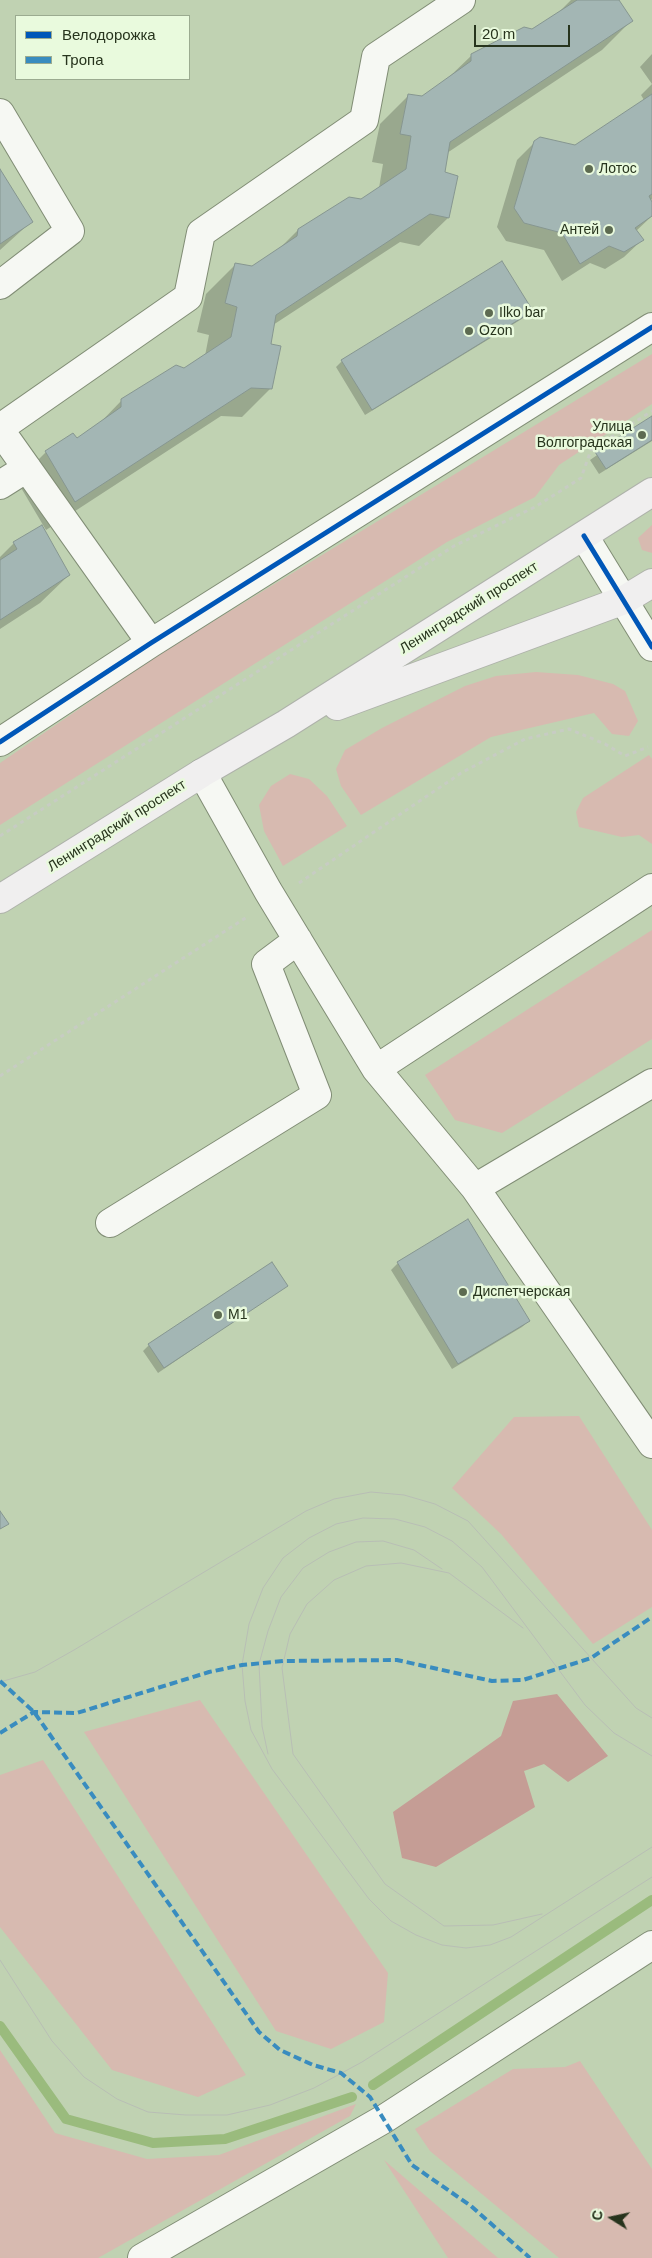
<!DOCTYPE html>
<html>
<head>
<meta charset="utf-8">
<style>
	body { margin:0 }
	#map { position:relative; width:652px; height:2258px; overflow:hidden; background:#c0d2b2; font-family:Helvetica,sans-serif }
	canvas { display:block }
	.legend { position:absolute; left:15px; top:15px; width:175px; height:65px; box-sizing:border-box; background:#e9fadd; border:1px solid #9bab90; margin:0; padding:6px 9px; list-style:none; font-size:15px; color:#27341d }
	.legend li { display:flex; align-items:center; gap:10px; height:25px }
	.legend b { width:25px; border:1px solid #9bab90 }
	.north { position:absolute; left:587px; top:2193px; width:50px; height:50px; -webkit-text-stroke:4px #e9fadd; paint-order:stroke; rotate:280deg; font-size:14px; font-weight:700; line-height:20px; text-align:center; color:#27341d }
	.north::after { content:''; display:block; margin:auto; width:18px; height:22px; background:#27341d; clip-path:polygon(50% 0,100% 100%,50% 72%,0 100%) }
	.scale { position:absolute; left:474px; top:25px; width:96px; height:22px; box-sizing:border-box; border:2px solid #27341d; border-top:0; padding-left:6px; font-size:15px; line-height:18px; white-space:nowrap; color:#27341d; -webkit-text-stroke:4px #e9fadd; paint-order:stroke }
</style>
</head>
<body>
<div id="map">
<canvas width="652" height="2258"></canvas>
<ul class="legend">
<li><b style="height:6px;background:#0057b8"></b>Велодорожка</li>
<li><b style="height:6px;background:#398cbf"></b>Тропа</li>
</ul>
<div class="north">С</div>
<div class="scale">20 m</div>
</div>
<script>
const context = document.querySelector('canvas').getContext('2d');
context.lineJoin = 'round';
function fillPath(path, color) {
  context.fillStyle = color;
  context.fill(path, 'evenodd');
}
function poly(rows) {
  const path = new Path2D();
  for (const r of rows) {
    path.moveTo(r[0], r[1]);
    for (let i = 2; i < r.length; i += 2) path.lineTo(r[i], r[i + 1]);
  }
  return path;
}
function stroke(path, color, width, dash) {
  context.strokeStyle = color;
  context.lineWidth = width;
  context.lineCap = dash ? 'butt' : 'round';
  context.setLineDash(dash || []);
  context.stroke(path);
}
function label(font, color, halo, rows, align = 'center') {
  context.font = font + ' Helvetica,sans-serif';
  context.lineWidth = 5;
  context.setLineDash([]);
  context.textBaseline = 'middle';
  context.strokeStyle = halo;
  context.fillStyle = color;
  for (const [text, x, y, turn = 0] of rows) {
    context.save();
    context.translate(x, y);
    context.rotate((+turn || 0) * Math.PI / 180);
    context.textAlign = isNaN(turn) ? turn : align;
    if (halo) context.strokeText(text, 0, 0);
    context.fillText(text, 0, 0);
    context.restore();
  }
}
fillPath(poly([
	[652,354,652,404,559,465,535,497,447,542,0,825,0,763,158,655],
	[652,525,652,553,642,550,638,538],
	[536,672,578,675,613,684,625,691,638,721,629,736,612,734,594,713,491,737,361,815,341,786,336,769,345,750,382,728,465,686,496,676],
	[649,755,652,759,652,844,639,835,622,837,579,827,576,812,583,798],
	[290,774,309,779,327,796,347,826,283,866,264,831,259,805,271,786],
	[652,930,652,1039,502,1133,455,1120,425,1075],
	[579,1416,652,1530,652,1607,593,1644,501,1534,452,1488,514,1417],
	[200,1700,388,1973,384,2022,331,2049,276,2031,84,1732],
	[43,1760,246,2075,198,2097,112,2070,0,1927,0,1775],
	[0,2050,55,2133,147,2159,219,2155,356,2104,350,2116,98,2258,0,2258],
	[580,2061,652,2169,652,2258,559,2258,430,2151,415,2129,513,2069,565,2067],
	[384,2160,498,2258,448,2258]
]), '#d7bab0');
fillPath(poly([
	[557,1694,608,1756,568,1782,544,1764,524,1771,535,1807,436,1867,402,1858,393,1812,501,1736,513,1701]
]), '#c59d95');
fillPath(poly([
	[571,0,617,0,631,21,602,50,447,153,444,173,448,218,419,246,400,242,273,325,269,345,271,388,242,417,221,416,46,530,17,481,46,452,77,440,95,428,122,400,184,369,205,356,209,335,197,332,206,294,235,265,253,268,279,249,298,230,361,200,379,188,383,164,372,162,380,124,409,95,422,97,446,80,472,55,532,30,557,14],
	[652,54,652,84,640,67],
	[652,84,652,199,650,201,652,216,636,231,642,240,624,257,605,269,590,263,562,281,544,250,506,241,497,227,517,160,535,142,575,146,644,100,641,95],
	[0,172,31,222,0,250],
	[531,311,525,317,365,415,336,367,342,361],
	[652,417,652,441,599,474,590,460],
	[14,543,69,575,40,603,0,629,0,557],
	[468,1221,529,1321,522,1327,452,1369,391,1270,398,1263],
	[286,1286,158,1373,143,1351,149,1345]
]), '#0003');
stroke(poly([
	[0,2026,66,2119,153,2143,225,2139,352,2097],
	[373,2085,652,1900]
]), '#9abb7d', 10);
const building = poly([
	[577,0,619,0,633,21,450,142,445,172,458,176,449,218,430,214,276,315,271,344,281,346,272,389,251,388,75,502,45,451,73,433,77,438,121,407,121,399,176,365,184,368,231,337,237,307,225,303,235,263,252,266,297,236,298,229,349,197,361,199,406,169,411,136,400,134,408,94,422,96,471,61,471,54,524,27,532,29,577,0],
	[652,94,652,194,649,196,652,202,652,216,635,228,644,240,624,252,609,246,580,264,562,233,524,223,514,208,534,141,540,137,575,145,652,94],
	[0,169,33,222,0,244,0,169],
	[502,261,533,311,372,410,341,360,502,261],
	[652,416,652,440,606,469,595,452,652,416],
	[42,525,70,575,0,620,0,560,17,549,13,542,42,525],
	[468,1219,530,1321,458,1364,397,1262,468,1219],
	[272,1262,288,1286,164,1368,148,1344,272,1262],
	[0,1511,9,1524,0,1529,0,1511]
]);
fillPath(building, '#a3b6b4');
stroke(building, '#869690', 1);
const minor = poly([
	[0,113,70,231,0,285],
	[0,428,188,297,201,233,364,120,376,57,461,0],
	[0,430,151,643],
	[0,485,27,468],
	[584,536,652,647],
	[0,742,151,643,652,327],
	[202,773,268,891,376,1069,475,1188,652,1444],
	[376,1069,652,888],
	[475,1188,652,1083],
	[110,1223,317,1095,266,964,298,940],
	[142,2258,384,2119,652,1945]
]);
const major = poly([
	[337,706,624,600,652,583],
	[0,899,202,773,286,724,652,492]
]);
stroke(minor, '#808d75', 30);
stroke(major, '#aeb2aa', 30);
stroke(poly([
	[0,836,454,546,535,507,581,478,591,450,652,411],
	[299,883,461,773,525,739,569,729,605,744,625,756,648,747],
	[0,1076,247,917]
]), '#c7ccc3', 3, [4, 4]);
stroke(minor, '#f6f8f3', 28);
stroke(major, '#f0efef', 28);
stroke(poly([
	[523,1628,449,1573,401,1563,366,1566,334,1580,307,1604,290,1634,282,1668,293,1754,385,1884,444,1926,493,1925,542,1914],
	[0,1682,35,1672,74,1650,306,1511,334,1499,371,1492,404,1495,435,1504,468,1521,636,1708,652,1718],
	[268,1754,262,1726,259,1664,268,1631,281,1597,303,1568,329,1552,356,1542,383,1541,414,1550,442,1569],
	[652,1756,614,1733,585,1705,482,1567,452,1541,425,1527,395,1519,363,1518,336,1524,309,1538,283,1558,263,1588,249,1624,242,1665,245,1701,251,1730,272,1769,369,1899,391,1921,416,1935,442,1945,466,1948,490,1945,511,1937,652,1847],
	[0,1960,52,2041,84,2077,117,2099,148,2112,186,2115,227,2115,270,2105,314,2088,362,2062,652,1877]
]), '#b8beb5', 1);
stroke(poly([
	[0,1681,34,1712,259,2032,280,2050,313,2065,341,2073,370,2097,412,2165,471,2206,530,2258],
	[0,1733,34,1712,77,1713,209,1672,242,1665,284,1661,397,1660,492,1681,523,1680,591,1658,652,1617]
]), '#398cbf', 4, [8, 4]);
stroke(poly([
	[584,536,652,647],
	[0,742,151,643,652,327]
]), '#0057b8', 5);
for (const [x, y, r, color] of [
	[589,169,5,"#5d6b51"],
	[609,230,5,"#5d6b51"],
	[489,313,5,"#5d6b51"],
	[469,331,5,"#5d6b51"],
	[642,435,5,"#5d6b51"],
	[463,1292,5,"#5d6b51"],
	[218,1315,5,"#5d6b51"]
]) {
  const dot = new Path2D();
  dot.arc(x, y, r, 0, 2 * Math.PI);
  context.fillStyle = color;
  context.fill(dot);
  stroke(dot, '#e9fadd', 2);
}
label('14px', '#27341d', '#e9fadd', [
	["Лотос",599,169],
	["Антей",599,230,"right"],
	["Ilko bar",499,313],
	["Ozon",479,331],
	["Улица",632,427,"right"],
	["Волгоградская",632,443,"right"],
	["Диспетчерская",473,1292],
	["М1",228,1315]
], 'left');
label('14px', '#27341d', '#e9fadd', [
	["Ленинградский проспект",469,608,-32],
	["Ленинградский проспект",117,826,-32]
]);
</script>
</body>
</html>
